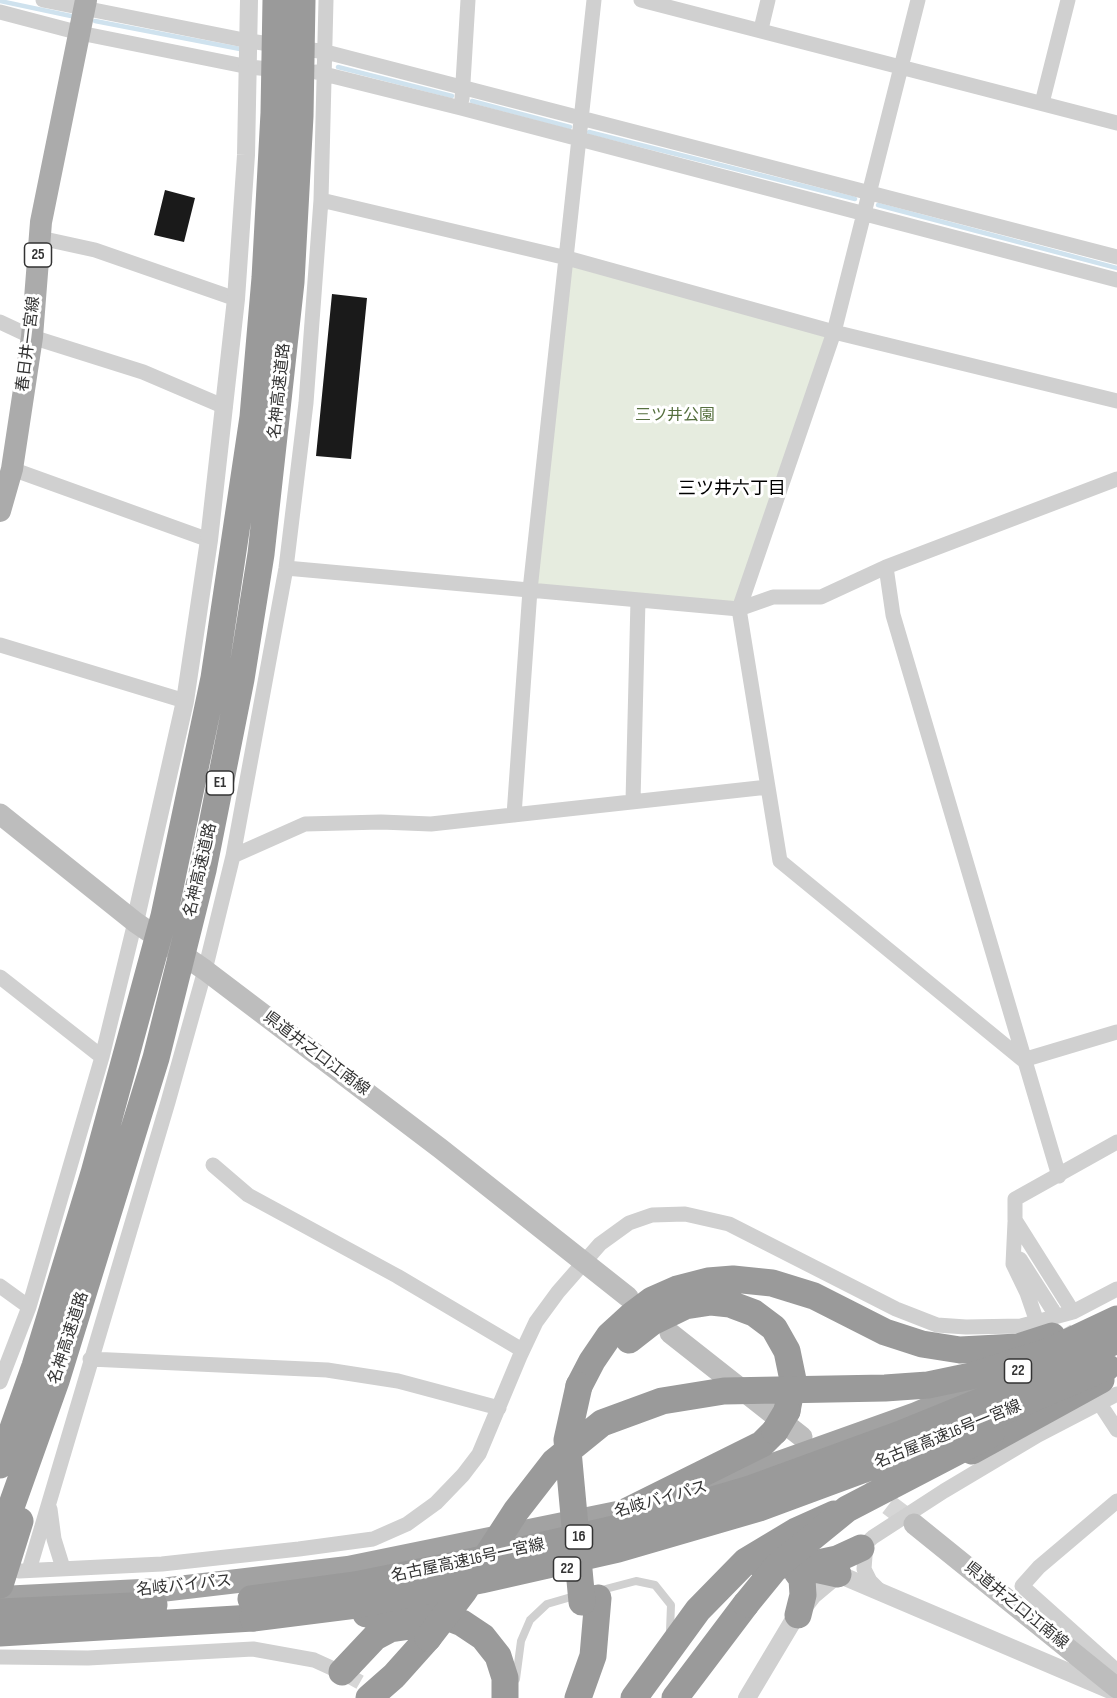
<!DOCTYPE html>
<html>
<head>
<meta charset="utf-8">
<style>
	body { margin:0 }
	canvas { display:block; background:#fff }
</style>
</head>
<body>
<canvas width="1117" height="1698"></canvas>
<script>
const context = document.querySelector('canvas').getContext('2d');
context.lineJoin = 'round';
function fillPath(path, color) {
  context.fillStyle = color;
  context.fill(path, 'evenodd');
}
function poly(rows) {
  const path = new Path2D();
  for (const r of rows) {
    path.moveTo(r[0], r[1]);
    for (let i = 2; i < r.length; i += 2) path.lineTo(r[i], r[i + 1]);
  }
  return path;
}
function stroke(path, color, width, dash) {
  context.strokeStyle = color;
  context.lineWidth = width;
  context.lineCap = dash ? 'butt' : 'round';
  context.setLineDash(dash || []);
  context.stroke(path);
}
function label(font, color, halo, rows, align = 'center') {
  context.font = font + ' "Sofia Sans Condensed","Noto Sans JP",sans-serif';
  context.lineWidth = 6;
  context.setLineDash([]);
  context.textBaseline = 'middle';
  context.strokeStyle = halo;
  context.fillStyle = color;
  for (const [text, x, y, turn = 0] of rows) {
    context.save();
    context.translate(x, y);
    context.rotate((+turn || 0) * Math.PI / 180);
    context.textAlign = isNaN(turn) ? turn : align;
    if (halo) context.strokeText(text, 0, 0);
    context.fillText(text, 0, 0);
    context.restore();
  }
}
fillPath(poly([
	[567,258,834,332,739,609,530,590]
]), '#e6ecdf');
stroke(poly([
	[0,1,71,16],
	[95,21,240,49],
	[338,67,452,96],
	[472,101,570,127],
	[589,132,855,199],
	[878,205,1117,268]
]), '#cfe2ee', 4.5);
fillPath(poly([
	[165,190,195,198,184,242,154,235],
	[332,294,367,298,351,459,316,456]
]), '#1a1a1a');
stroke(poly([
	[1052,1309,1075,1347],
	[347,1675,381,1694]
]), '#d6d6d6', 15, [15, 8]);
stroke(poly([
	[864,1486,914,1524]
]), '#d6d6d6', 21, [21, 10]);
stroke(poly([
	[598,1591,636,1581,655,1585,671,1605,670,1631],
	[516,1679,521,1641,530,1620,547,1604,578,1595]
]), '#d0d0d0', 8);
stroke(poly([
	[43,0,249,41,326,52,1117,257],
	[641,0,1117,123],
	[918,0,834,332,739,609,780,861,1023,1060,1117,1032],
	[0,12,80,33,249,67,280,70],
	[761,29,768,0],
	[316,72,461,108,1117,280],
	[462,99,468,0],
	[1042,103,1068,0],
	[321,200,567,258,834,332,1117,401],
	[40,238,95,250,236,299],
	[0,322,32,337,143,372,225,407],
	[12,469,209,540],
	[886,567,893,615,1059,1176],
	[286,568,739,609,773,597,821,597,886,567,1117,479],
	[0,645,185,701],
	[633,801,638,600],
	[514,815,530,590,594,0],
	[233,856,305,824,381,822,431,824,768,787],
	[0,977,102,1057],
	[213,1165,248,1195,397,1276,522,1350],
	[1015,1222,1013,1264,1027,1293,1037,1322],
	[1020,1259,1052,1309],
	[0,1286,29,1307],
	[1073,1312,1015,1220,1015,1199,1117,1142],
	[90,1359,327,1370,398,1381,499,1408],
	[0,1382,29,1307,102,1057,135,922],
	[1100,1404,1117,1430],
	[1117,1501,1039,1567,1022,1586,1117,1671],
	[50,1509,54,1539,63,1568],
	[866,1543,864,1569,870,1581,880,1591],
	[856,1552,873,1537,944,1491,1038,1435,1117,1394],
	[29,1570,168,1102,205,970,233,856,286,568,306,403,321,200,326,0],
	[19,1571,162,1564,299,1549,373,1539,407,1524,436,1503,463,1475,479,1454,520,1356,536,1322,558,1292,600,1244,629,1223,652,1215,685,1214,729,1224,896,1309,937,1325,966,1327,1021,1326,1073,1312,1117,1289],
	[0,1657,88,1658,253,1649,314,1660,347,1675]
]), '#d0d0d0', 15);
stroke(poly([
	[135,922,185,701,209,540,236,299,246,155,249,0],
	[747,1698,793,1621,813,1595,838,1574,1115,1692]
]), '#d0d0d0', 18);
stroke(poly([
	[0,814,135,922,205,970,441,1149,628,1297],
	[670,1333,802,1437],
	[914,1524,1117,1688]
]), '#bdbdbd', 21);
stroke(poly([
	[0,511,12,469,32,337,41,222,86,0]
]), '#ababab', 22);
stroke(poly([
	[0,1598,161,1590,348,1568,627,1511,745,1475,916,1414,1005,1376]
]), '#a2a2a2', 24);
stroke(poly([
	[629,1340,652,1322,685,1306,711,1302,730,1304,754,1313,774,1328,787,1351,793,1380,787,1411],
	[579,1386,592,1361,609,1336,632,1315,652,1300,677,1289,708,1281,733,1279,772,1283,814,1296,885,1332,922,1344,960,1350,1018,1347,1052,1336],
	[972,1451,1101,1380],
	[627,1511,762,1444,775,1431],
	[792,1565,802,1579,803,1595,798,1615],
	[809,1565,837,1559,861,1548],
	[762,1566,776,1564,806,1567,838,1574],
	[0,1612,154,1605],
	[366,1614,389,1610,411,1610,444,1616,462,1623,483,1637,498,1656,505,1678,505,1698],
	[0,1633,253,1618],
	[342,1672,375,1637,390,1629,431,1623],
	[369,1698,394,1676,428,1638],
	[578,1698,593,1656,598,1598],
	[634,1698,698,1610,746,1561,796,1531,834,1514],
	[675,1698,746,1604]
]), '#9a9a9a', 27);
stroke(poly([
	[579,1386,567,1440,582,1602],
	[775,1431,787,1411],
	[0,1465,35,1366,94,1173,164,916,214,678,253,417,265,278,274,113,276,0],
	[0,1538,56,1381,156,1058,203,870,241,679,261,554,291,282,300,116,302,0],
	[0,1585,20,1521],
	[251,1599,355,1585,474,1561,614,1529,750,1489,898,1435,1021,1385,1117,1340],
	[746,1604,777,1566,847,1509,991,1434],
	[253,1618,356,1605,481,1580,618,1549,759,1508,878,1464,1107,1367],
	[428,1638,464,1591,516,1511,554,1462,602,1423,662,1401,724,1391,885,1388,928,1385,971,1376,1049,1351,1117,1319]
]), '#9a9a9a', 27);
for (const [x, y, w] of [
	[38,255,27],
	[220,783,27],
	[1018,1371,27],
	[579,1537,27],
	[567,1569,27]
]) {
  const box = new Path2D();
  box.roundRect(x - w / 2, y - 12, w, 24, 4.5);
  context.fillStyle = '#fff';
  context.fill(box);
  stroke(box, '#333', 1.5);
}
label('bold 15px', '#333', null, [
	["25",38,255],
	["E1",220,783],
	["22",1018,1371],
	["16",579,1537],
	["22",567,1569]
]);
label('16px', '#333', '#fff', [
	["春日井一宮線",29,344,-83],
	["名神高速道路",280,391,-84],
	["名神高速道路",201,870,-77],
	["県道井之口江南線",316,1054,37],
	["名神高速道路",69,1338,-72],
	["名古屋高速16号一宮線",948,1435,-22],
	["名岐バイパス",661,1500,-16],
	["名古屋高速16号一宮線",468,1561,-12],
	["名岐バイパス",184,1586,-6],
	["県道井之口江南線",1016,1606,39]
]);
label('16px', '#56703f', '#fff', [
	["三ツ井公園",675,416]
]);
label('18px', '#000', '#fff', [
	["三ツ井六丁目",732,489]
]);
</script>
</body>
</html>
